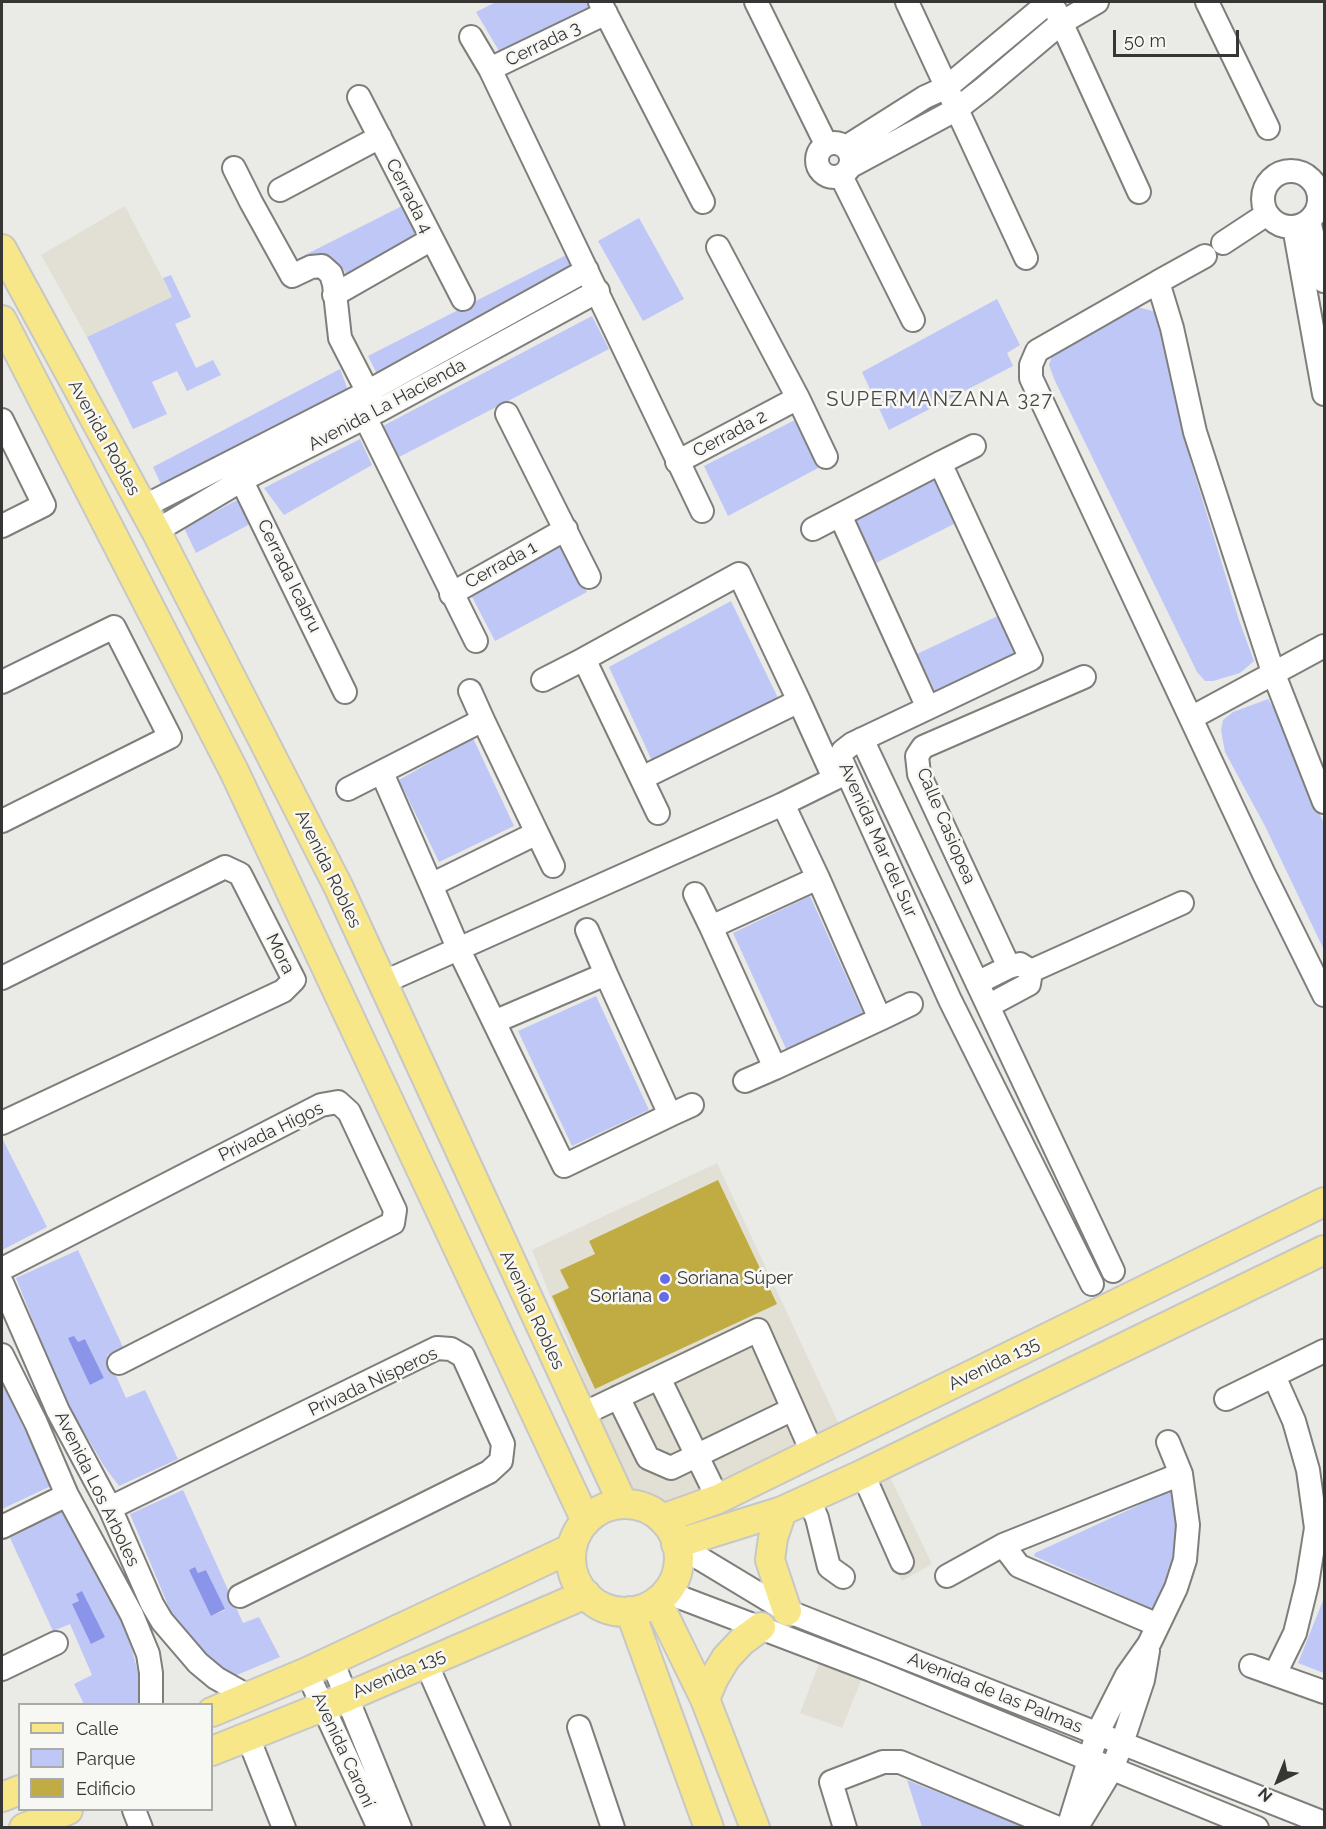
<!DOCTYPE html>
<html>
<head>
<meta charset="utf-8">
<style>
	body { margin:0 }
	#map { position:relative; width:1326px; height:1829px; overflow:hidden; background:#eaeae7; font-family:Raleway,sans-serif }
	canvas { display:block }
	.frame { position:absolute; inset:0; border:3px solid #373635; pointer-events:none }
	.legend { position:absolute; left:18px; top:1703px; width:195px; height:108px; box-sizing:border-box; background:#f7f7f4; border:2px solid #aaaaa8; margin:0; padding:8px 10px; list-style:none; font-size:18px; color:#373635 }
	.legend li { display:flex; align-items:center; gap:12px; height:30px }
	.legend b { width:30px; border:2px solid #aaaaa8 }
	.north { position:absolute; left:1248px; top:1751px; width:60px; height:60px; -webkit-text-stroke:4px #f7f7f4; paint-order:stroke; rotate:223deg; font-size:16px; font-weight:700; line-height:24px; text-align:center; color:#373635 }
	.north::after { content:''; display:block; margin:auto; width:21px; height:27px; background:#373635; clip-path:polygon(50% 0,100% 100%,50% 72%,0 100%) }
	.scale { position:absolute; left:1113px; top:30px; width:126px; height:27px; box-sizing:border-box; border:3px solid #373635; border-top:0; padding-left:8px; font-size:18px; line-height:21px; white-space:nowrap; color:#373635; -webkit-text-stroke:4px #f7f7f4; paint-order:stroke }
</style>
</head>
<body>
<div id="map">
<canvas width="1326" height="1829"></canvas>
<div class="frame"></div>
<ul class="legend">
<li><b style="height:8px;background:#f8e789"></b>Calle</li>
<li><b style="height:16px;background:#bfc7f6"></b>Parque</li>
<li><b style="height:16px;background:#c0ac43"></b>Edificio</li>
</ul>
<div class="north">N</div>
<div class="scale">50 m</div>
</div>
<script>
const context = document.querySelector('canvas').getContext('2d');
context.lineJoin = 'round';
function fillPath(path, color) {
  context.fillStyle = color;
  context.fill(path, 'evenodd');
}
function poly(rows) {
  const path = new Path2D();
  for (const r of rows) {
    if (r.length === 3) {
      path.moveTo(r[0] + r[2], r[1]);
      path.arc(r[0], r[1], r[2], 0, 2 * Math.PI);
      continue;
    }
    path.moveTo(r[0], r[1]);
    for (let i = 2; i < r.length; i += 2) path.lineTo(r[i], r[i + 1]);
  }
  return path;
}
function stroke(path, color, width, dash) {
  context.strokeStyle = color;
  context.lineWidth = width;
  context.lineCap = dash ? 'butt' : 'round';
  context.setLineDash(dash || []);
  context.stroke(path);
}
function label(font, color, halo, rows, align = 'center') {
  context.font = font + ' Raleway,sans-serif';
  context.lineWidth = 5;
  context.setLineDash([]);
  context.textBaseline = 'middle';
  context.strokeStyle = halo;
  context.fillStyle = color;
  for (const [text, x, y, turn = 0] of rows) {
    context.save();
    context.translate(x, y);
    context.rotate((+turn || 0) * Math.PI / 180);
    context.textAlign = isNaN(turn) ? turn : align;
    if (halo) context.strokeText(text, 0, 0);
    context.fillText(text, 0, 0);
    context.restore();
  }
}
fillPath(poly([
	[125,206,172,297,87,337,41,255],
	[717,1163,839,1424,665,1511,652,1499,638,1492,628,1491,532,1250],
	[889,1475,932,1564,902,1581,856,1491],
	[822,1656,864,1673,842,1728,800,1713]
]), '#e2e0d5');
fillPath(poly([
	[496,2,589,2,592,7,499,51,476,12],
	[402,206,419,242,348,279,344,270,330,259,298,262,297,259],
	[639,218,684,299,643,321,598,241],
	[570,253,579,272,378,376,368,356],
	[171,275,191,317,175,324,196,368,213,360,221,375,187,391,177,371,152,382,167,414,133,429,87,337,172,297,163,278],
	[997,299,1020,345,1007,353,1013,366,889,430,862,372],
	[1137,307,1157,312,1191,462,1239,620,1254,661,1240,673,1213,681,1205,681,1197,672,1055,381,1049,365,1053,353],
	[592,316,609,349,399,457,383,426],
	[340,369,348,390,165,493,153,467],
	[795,420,820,467,728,516,704,466],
	[360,439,372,465,284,515,264,488],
	[937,477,960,521,876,563,854,519],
	[239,499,250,524,196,553,184,528],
	[563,544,587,592,495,641,470,593],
	[731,601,779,700,653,763,609,667],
	[1002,614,1024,662,940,701,917,654],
	[1268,699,1280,718,1324,824,1324,950,1266,828,1225,752,1221,730,1223,720,1233,712],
	[473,738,514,826,439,862,399,780],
	[810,896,865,1018,788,1053,733,933],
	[596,996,649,1110,572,1146,518,1031],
	[2,1138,47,1227,2,1250],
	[78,1250,123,1347,107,1355,126,1398,145,1390,178,1459,119,1486,104,1466,72,1411,55,1376,16,1278],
	[74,1336,77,1343,85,1339,104,1378,90,1385],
	[2,1382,51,1486,2,1509],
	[183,1490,243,1623,259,1617,280,1657,232,1677,204,1654,177,1627,130,1514],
	[195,1567,198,1574,206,1570,225,1610,211,1616],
	[1172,1490,1180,1538,1159,1612,1034,1556,1035,1553],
	[67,1509,117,1610,132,1650,139,1676,140,1704,84,1704,74,1684,92,1675,70,1624,53,1631,10,1538],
	[1324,1598,1324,1673,1298,1663],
	[907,1780,1025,1827,922,1827]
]), '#bfc7f6');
fillPath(poly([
	[74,1336,78,1342,85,1339,104,1378,90,1385,68,1338],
	[195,1567,198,1573,206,1570,225,1609,211,1616,189,1570],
	[82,1591,105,1637,91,1644,72,1604,79,1601,76,1594]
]), '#8a95ea');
fillPath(poly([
	[718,1180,777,1304,595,1389,552,1296,569,1288,560,1270,595,1254,589,1241]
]), '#c0ac43');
const minor = poly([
	[600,2,703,202],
	[756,2,826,144],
	[907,2,1026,258],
	[1207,2,1268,128],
	[1056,11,1139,192],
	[471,37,490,69,702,511],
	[490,69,606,13],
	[359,97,463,299],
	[834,160,17],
	[846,147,925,97,947,87,1049,2],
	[851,166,957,109,984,88,1061,23,1097,2],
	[234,168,251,202,292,276,311,267,322,266,331,274,334,284,340,338,374,404],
	[1291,199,28],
	[841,176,913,320],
	[280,190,380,137],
	[1309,221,1324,281],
	[1294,227,1324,394],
	[1223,243,1267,214],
	[718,247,798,398,826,457],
	[1158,282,1205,256],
	[334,295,432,239],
	[359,405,476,641],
	[507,414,589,577],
	[2,420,44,505,2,526],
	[677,462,798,398],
	[940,463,1031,659,928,708,840,515,940,463,974,446],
	[235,467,345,692],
	[143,507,356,398,587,270],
	[813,529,840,515],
	[156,531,242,480,378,411,598,291],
	[451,594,566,529],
	[543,680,584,659],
	[2,682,114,627,170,737,2,821],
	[470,691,483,720],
	[799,701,834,778],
	[928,708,852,744,843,751,840,757,950,1000,1092,1284],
	[1191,718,1324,646],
	[862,739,1113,1271],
	[642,778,799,701,739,574,584,659,658,813],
	[348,789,483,720,537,833,431,885,382,773],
	[1324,802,1273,672,1195,432,1172,328,1158,282,1037,351,1031,365,1031,378,1264,874,1324,995],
	[537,833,553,866],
	[818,878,711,927,775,1068,880,1019,818,878,783,804,846,773],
	[431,885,458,948,564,1166,670,1115,606,974,494,1022],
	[695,894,711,927],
	[587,930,606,974],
	[1009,967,919,774,917,756,923,747,1084,677],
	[1031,971,1182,903],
	[2,978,225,867,240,874,294,980,283,991,2,1123],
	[382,983,783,804],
	[977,983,1009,967,1020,964,1031,971,1029,984,988,1006],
	[880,1019,911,1004],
	[745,1081,775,1068],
	[670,1115,692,1105],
	[2,1269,321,1105,338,1102,349,1112,395,1210,393,1223,119,1363],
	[2,1283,58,1411,110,1508,152,1604,162,1621,198,1663,216,1678,248,1696],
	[2,1355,36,1423,67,1495,132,1615,148,1654,151,1673,151,1704],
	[1274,1376,1294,1421,1308,1470,1316,1528,1307,1584,1295,1633,1275,1674],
	[659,1378,718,1499],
	[618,1397,648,1458,671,1468,793,1409],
	[1226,1399,1324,1351],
	[581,1415,758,1330,812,1452],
	[863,1474,902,1562],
	[808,1498,817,1518,829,1567,843,1577],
	[110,1508,437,1348,451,1349,463,1356,503,1444,501,1461,489,1472,240,1596],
	[2,1527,67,1495],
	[676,1544,787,1611,1324,1823],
	[1003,1545,1019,1566,1158,1625],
	[947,1576,1003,1545,1181,1474],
	[666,1592,871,1670,1257,1828],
	[332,1661,400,1828],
	[426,1663,499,1828],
	[1251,1666,1324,1692],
	[2,1669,56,1643],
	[307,1672,379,1828],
	[579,1727,613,1828],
	[248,1737,284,1828],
	[134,1810,141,1828],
	[1078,1825,1112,1769,1122,1743,1143,1680,1148,1651],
	[845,1828,831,1782,883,1762,900,1762,1058,1828],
	[1068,1828,1097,1734,1127,1675,1149,1644,1176,1588,1185,1560,1188,1525,1181,1474,1168,1442]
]);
const major = poly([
	[2,249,156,531,339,888,623,1504],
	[2,320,234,771,586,1521],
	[625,1558,54],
	[782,1511,773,1538,770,1560,787,1611],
	[662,1519,718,1499,1324,1202],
	[676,1544,782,1511,863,1474,1324,1250],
	[657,1601,705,1699,755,1828],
	[630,1611,709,1828],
	[705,1699,714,1678,726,1658,742,1641,761,1627],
	[212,1712,307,1672,572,1548],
	[212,1751,347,1697,586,1594],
	[2,1797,20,1790],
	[24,1828,68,1810]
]);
stroke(minor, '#7e7e7b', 26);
stroke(major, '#c7c7c6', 32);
stroke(minor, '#fff', 22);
stroke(major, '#f8e789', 28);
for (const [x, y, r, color] of [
	[665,1279,6,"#656ce5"],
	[664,1297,6,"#656ce5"]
]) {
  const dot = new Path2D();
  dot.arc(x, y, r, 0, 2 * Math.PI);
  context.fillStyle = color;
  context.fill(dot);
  stroke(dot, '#f7f7f4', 2);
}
label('18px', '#373635', '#f7f7f4', [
	["Cerrada 3",543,44,-26],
	["Cerrada 4",409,196,63],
	["Avenida La Hacienda",387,405,-28],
	["Cerrada 2",730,434,-28],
	["Avenida Robles",104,438,61],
	["Cerrada 1",501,565,-29],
	["Cerrada Icabru",289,576,64],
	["Calle Casiopea",946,826,67],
	["Avenida Mar del Sur",878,840,66],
	["Avenida Robles",328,869,64],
	["Mora",280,954,64],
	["Privada Higos",271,1132,-26],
	["Avenida Robles",532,1310,65],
	["Avenida 135",994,1364,-26],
	["Privada Nisperos",373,1382,-25],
	["Avenida Los Arboles",97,1489,64],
	["Avenida 135",399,1674,-23],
	["Avenida de las Palmas",995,1693,22],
	["Avenida Caroní",343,1750,65]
]);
label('18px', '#373635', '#f7f7f4', [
	["Soriana Súper",677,1279],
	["Soriana",652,1297,"right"]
], 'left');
context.letterSpacing = '1.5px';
label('20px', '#494846', '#f7f7f4', [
	["SUPERMANZANA 327",940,400]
]);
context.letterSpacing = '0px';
</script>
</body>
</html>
